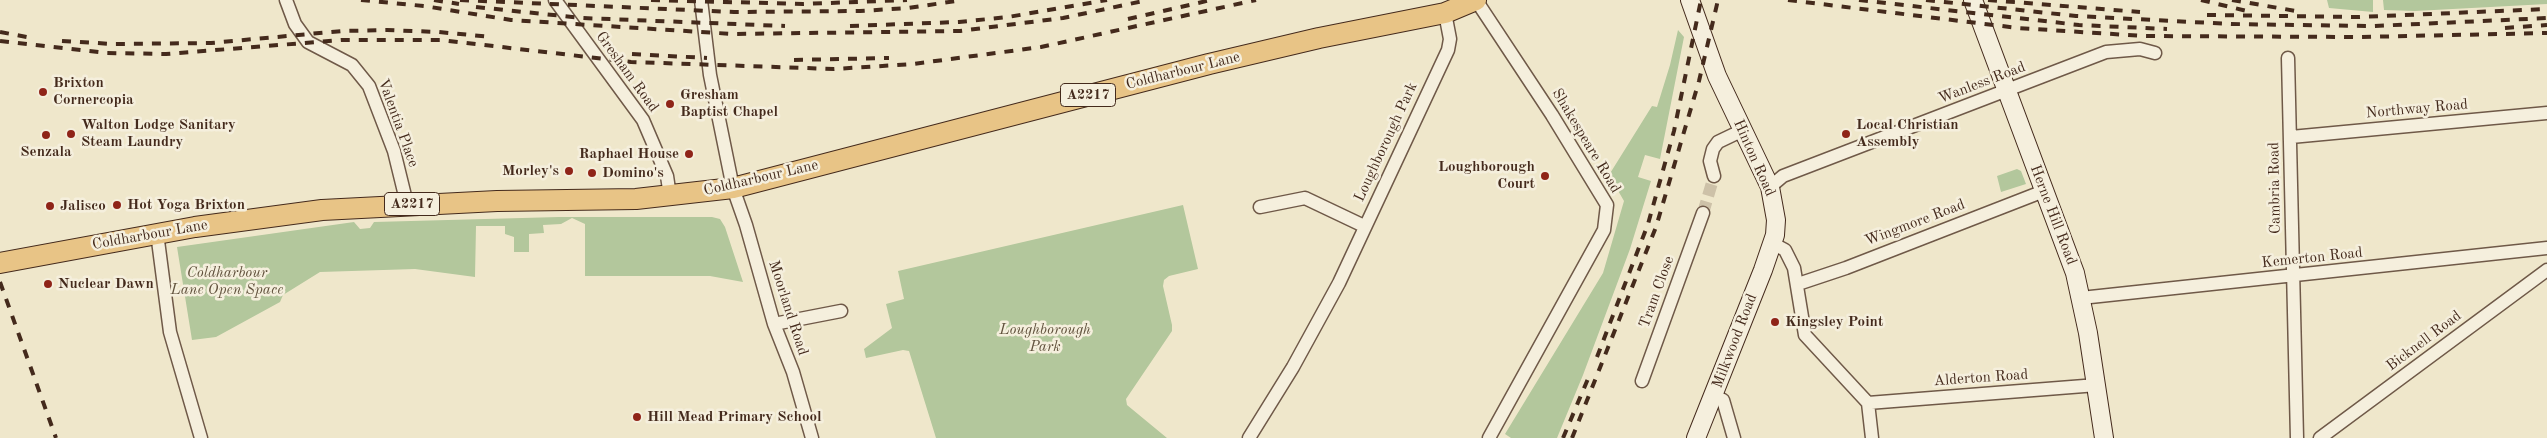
<!DOCTYPE html>
<html>
<head>
<meta charset="utf-8">
<style>
	body { margin:0 }
	canvas { display:block; background:#efe7cb }
</style>
</head>
<body>
<canvas width="2547" height="438"></canvas>
<script>
const context = document.querySelector('canvas').getContext('2d');
context.lineJoin = 'round';
function fillPath(path, color) {
  context.fillStyle = color;
  context.fill(path, 'evenodd');
}
function poly(rows) {
  const path = new Path2D();
  for (const r of rows) {
    path.moveTo(r[0], r[1]);
    for (let i = 2; i < r.length; i += 2) path.lineTo(r[i], r[i + 1]);
  }
  return path;
}
function stroke(path, color, width, dash) {
  context.strokeStyle = color;
  context.lineWidth = width;
  context.lineCap = dash ? 'butt' : 'round';
  context.setLineDash(dash || []);
  context.stroke(path);
}
function label(font, color, halo, rows, align = 'center') {
  context.font = font + ' "Old Standard TT",serif';
  context.lineWidth = 5;
  context.setLineDash([]);
  context.textBaseline = 'middle';
  context.strokeStyle = halo;
  context.fillStyle = color;
  for (const [text, x, y, turn = 0] of rows) {
    context.save();
    context.translate(x, y);
    context.rotate((+turn || 0) * Math.PI / 180);
    context.textAlign = isNaN(turn) ? turn : align;
    if (halo) context.strokeText(text, 0, 0);
    context.fillText(text, 0, 0);
    context.restore();
  }
}
fillPath(poly([
	[2327,0,2377,0,2373,0,2373,12,2329,8],
	[2383,0,2547,0,2547,4,2415,11,2384,10],
	[1678,30,1684,37,1660,159,1645,155,1638,177,1651,181,1630,249,1583,375,1557,438,1511,438,1505,434,1603,273,1624,201,1609,175,1652,106,1657,107,1670,65],
	[2017,169,2021,171,2026,184,2001,192,1997,176],
	[1183,205,1198,269,1169,276,1164,280,1163,286,1172,325,1172,331,1126,399,1127,405,1167,438,936,438,909,351,903,350,866,358,864,349,892,328,886,304,904,299,898,271],
	[559,217,712,217,720,219,725,227,743,282,710,276,585,276,585,224,572,218,561,224,543,225,544,233,529,234,529,252,514,252,514,237,505,234,505,226,476,226,475,277,415,269,320,272,283,295,280,302,216,337,192,340,177,247,354,222,360,229,370,228,374,222]
]), '#b3c79c');
stroke(poly([
	[1703,213,1714,176]
]), '#cdc1a8', 12, [12, 6]);
const street = poly([
	[286,0,295,24,308,42,352,65,369,86,394,151,407,204],
	[555,0,643,120,667,176,670,196],
	[701,0,710,75,733,188,746,225,774,324,793,372,812,438],
	[1476,0,1552,115,1607,205,1604,230,1489,438],
	[2288,58,2297,438],
	[2291,137,2547,113],
	[1714,176,1710,161,1713,149,1718,142,1741,131],
	[1770,187,1783,176,2106,52,2140,49,2155,53],
	[1260,207,1305,198,1364,226],
	[157,233,170,332,201,438],
	[1772,243,1785,250,1794,268,1805,335,1868,403,1872,438],
	[1798,284,1846,268,2044,191],
	[2081,298,2547,248],
	[774,324,841,311],
	[1642,381,1703,213],
	[1714,396,1723,400,1734,438],
	[1868,403,2097,385],
	[1249,438,1293,367,1339,283,1448,50,1450,39,1445,13],
	[2320,438,2547,270]
]);
const secondary = poly([
	[1690,0,1717,76,1770,187,1776,220,1775,235,1763,270,1696,438],
	[1973,0,2075,273,2088,333,2104,438]
]);
const primary = poly([
	[0,263,195,227,322,210,497,201,636,199,733,188,1209,64,1319,38,1445,13,1476,0]
]);
stroke(street, '#6f5948', 15);
stroke(secondary, '#442a1c', 20);
stroke(primary, '#442a1c', 22);
stroke(street, '#f5efdd', 12);
stroke(secondary, '#f5efdd', 18);
stroke(primary, '#e8c486', 20);
stroke(poly([
	[361,0,424,6,511,20,733,34,960,31,1063,18,1148,0],
	[434,0,459,4],
	[460,0,734,12,860,11,908,8,963,0],
	[651,0,803,4,907,0],
	[1788,0,2018,28,2144,36,2361,37,2547,33],
	[1859,0,2079,25,2167,29],
	[1926,0,2076,16,2231,24,2374,26,2547,18],
	[1988,0,2140,12],
	[2201,0,2247,11],
	[2232,0,2296,11],
	[476,7,582,18,785,26],
	[2207,15,2359,17,2547,9],
	[1128,19,1211,0],
	[850,26,959,22,1008,17,1107,0],
	[2505,28,2547,25],
	[0,32,32,38],
	[0,41,107,53,166,54,342,40,441,40,631,62,834,69,913,64,1041,47,1256,0],
	[62,41,113,44,211,43,342,31,387,30,439,32,491,37],
	[632,54,707,58],
	[794,60,889,58],
	[0,282,56,438],
	[1597,357,1648,224,1674,131,1701,0],
	[1563,438,1590,374],
	[1572,438,1656,227,1699,81,1718,0]
]), '#442a1c', 4, [9, 9]);
for (const [x, y, r, color] of [
	[43,92,5,"#8f2418"],
	[670,104,5,"#8f2418"],
	[71,134,5,"#8f2418"],
	[1846,134,5,"#8f2418"],
	[46,135,5,"#8f2418"],
	[689,154,5,"#8f2418"],
	[569,171,5,"#8f2418"],
	[592,173,5,"#8f2418"],
	[1545,176,5,"#8f2418"],
	[117,205,5,"#8f2418"],
	[50,206,5,"#8f2418"],
	[48,284,5,"#8f2418"],
	[1775,322,5,"#8f2418"],
	[637,417,5,"#8f2418"]
]) {
  const dot = new Path2D();
  dot.arc(x, y, r, 0, 2 * Math.PI);
  context.fillStyle = color;
  context.fill(dot);
  stroke(dot, '#f5efdd', 2);
}
for (const [x, y, w] of [
	[1088,95,55],
	[412,204,55]
]) {
  const box = new Path2D();
  box.roundRect(x - w / 2, y - 11.5, w, 23, 4);
  context.fillStyle = '#f5efdd';
  context.fill(box);
  stroke(box, '#442a1c', 1);
}
label('bold 14px', '#442a1c', null, [
	["A2217",1088,95],
	["A2217",412,204]
]);
label('15px', '#442a1c', '#f5efdd', [
	["Coldharbour Lane",1183,71,-14],
	["Gresham Road",627,72,54],
	["Wanless Road",1982,83,-21],
	["Northway Road",2417,109,-5],
	["Valentia Place",398,123,70],
	["Shakespeare Road",1586,141,59],
	["Loughborough Park",1386,142,-65],
	["Hinton Road",1754,158,66],
	["Coldharbour Lane",761,178,-13],
	["Cambria Road",2275,188,-91],
	["Herne Hill Road",2053,215,69],
	["Wingmore Road",1915,223,-21],
	["Coldharbour Lane",150,235,-10],
	["Kemerton Road",2312,258,-6],
	["Tram Close",1657,292,-70],
	["Moorland Road",788,308,72],
	["Milkwood Road",1735,341,-69],
	["Bicknell Road",2424,341,-37],
	["Alderton Road",1981,378,-4]
]);
label('bold 15px', '#442a1c', '#f5efdd', [
	["Brixton",53,83],
	["Cornercopia",53,100],
	["Gresham",680,95],
	["Baptist Chapel",680,112],
	["Walton Lodge Sanitary",81,125],
	["Steam Laundry",81,142],
	["Local Christian",1856,125],
	["Assembly",1856,142],
	["Senzala",46,152,"center"],
	["Raphael House",679,154,"right"],
	["Loughborough",1535,167,"right"],
	["Court",1535,184,"right"],
	["Morley's",559,171,"right"],
	["Domino's",602,173],
	["Hot Yoga Brixton",127,205],
	["Jalisco",60,206],
	["Nuclear Dawn",58,284],
	["Kingsley Point",1785,322],
	["Hill Mead Primary School",647,417]
], 'left');
label('italic 15px', '#60513c', '#f5efdd', [
	["Coldharbour",227,273],
	["Lane Open Space",227,290],
	["Loughborough",1045,330],
	["Park",1045,347]
]);
</script>
</body>
</html>
